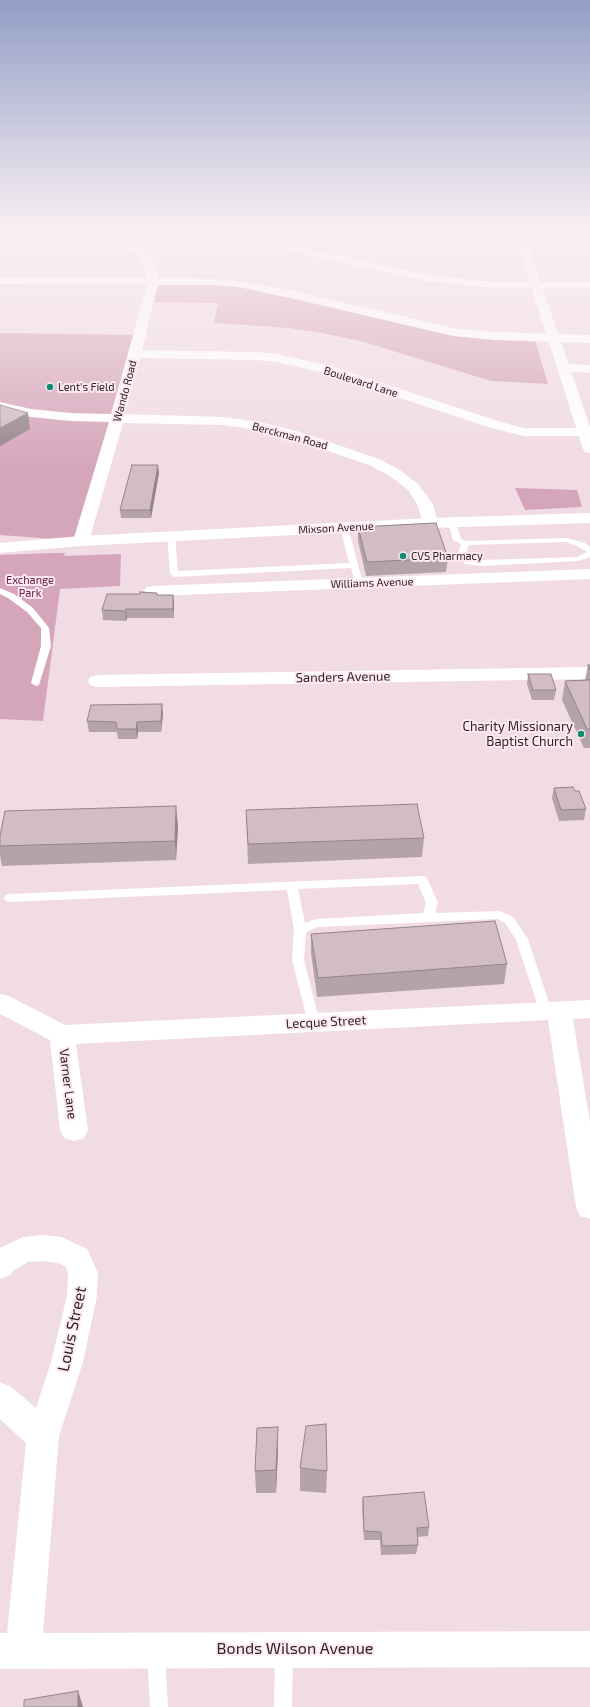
<!DOCTYPE html>
<html>
<head>
<meta charset="utf-8">
<style>
	body { margin:0 }
	canvas { display:block; background:#f1dbe4 }
</style>
</head>
<body>
<canvas width="590" height="1707"></canvas>
<script>
const context = document.querySelector('canvas').getContext('2d');
context.lineJoin = 'round';
function fillPath(path, color) {
  context.fillStyle = color;
  context.fill(path, 'evenodd');
}
function poly(rows) {
  const path = new Path2D();
  for (const r of rows) {
    path.moveTo(r[0], r[1]);
    for (let i = 2; i < r.length; i += 2) path.lineTo(r[i], r[i + 1]);
  }
  return path;
}
function stroke(path, color, width, dash) {
  context.strokeStyle = color;
  context.lineWidth = width;
  context.lineCap = dash ? 'butt' : 'round';
  context.setLineDash(dash || []);
  context.stroke(path);
}
function label(font, color, halo, rows, align = 'center') {
  context.font = font + ' "Exo 2",sans-serif';
  context.lineWidth = 4;
  context.setLineDash([]);
  context.textBaseline = 'middle';
  context.strokeStyle = halo;
  context.fillStyle = color;
  for (const [text, x, y, turn = 0] of rows) {
    context.save();
    context.translate(x, y);
    context.rotate((+turn || 0) * Math.PI / 180);
    context.textAlign = isNaN(turn) ? turn : align;
    if (halo) context.strokeText(text, 0, 0);
    context.fillText(text, 0, 0);
    context.restore();
  }
}
fillPath(poly([
	[153,282,215,282,453,332,534,337,548,384,491,381,364,342,323,333,289,328,214,323,218,303,149,302],
	[0,333,140,335,81,541,0,535],
	[515,488,577,490,582,507,525,510],
	[53,553,65,553,64,556,121,554,120,586,60,589,43,721,0,719,0,555]
]), '#d5a5b9');
fillPath(poly([
	[449,520,455,520,461,539,467,541,567,538,585,543,590,547,590,557,578,561,482,566,465,564,458,553,461,544,453,540,448,522,449,520],
	[566,542,579,547,587,552,577,557,482,560,471,560,466,553,469,545,566,542],
	[341,525,344,525,348,527,363,583,362,585,359,586,355,583,351,568,174,577,170,574,167,536,168,534,174,534,175,536,178,571,349,563,340,527,341,525],
	[0,588,14,594,33,608,49,628,51,646,39,685,36,686,31,683,41,646,41,628,27,612,8,598,0,594,0,588],
	[422,876,426,877,428,880,438,903,435,913,500,911,513,917,528,939,552,1012,550,1015,546,1017,542,1015,540,1012,516,940,505,923,498,919,318,927,306,932,304,960,320,1023,318,1026,314,1028,310,1026,308,1023,292,960,294,930,287,890,10,902,6,901,4,898,6,895,10,894,422,876],
	[418,884,426,903,423,913,316,919,305,923,298,889,418,884],
	[156,1645,162,1648,165,1654,168,1707,150,1707,147,1654,150,1648,156,1645],
	[284,1645,290,1648,293,1654,292,1707,274,1707,275,1654,278,1648,284,1645]
]), '#fff');
fillPath(poly([
	[70,230,93,230,109,234,133,244,145,252,156,268,158,278,215,279,244,282,295,291,453,328,494,332,590,335,590,343,494,340,453,336,295,299,244,288,215,285,158,285,142,350,256,352,277,354,330,366,501,422,524,428,584,428,589,429,590,434,584,436,524,436,491,428,321,372,277,362,256,360,140,358,125,414,222,417,260,422,300,432,379,459,400,470,418,484,433,504,438,523,436,526,430,528,424,526,417,504,408,490,390,476,369,465,290,438,260,430,222,425,123,423,89,541,87,544,81,546,75,544,73,541,109,422,71,421,31,417,0,410,0,402,31,409,71,413,111,414,147,285,0,284,0,278,146,278,144,268,137,256,125,248,106,240,71,232,70,230],
	[240,230,255,230,278,240,313,250,427,275,493,282,590,282,590,288,493,288,427,281,307,255,270,244,240,230],
	[283,233,420,237,590,238,590,244,420,243,279,238,278,236,279,234,283,233],
	[564,364,590,365,590,373,559,371,557,368,559,365,564,364],
	[590,569,590,579,153,596,147,595,144,591,147,587,153,586,590,569],
	[590,667,590,679,97,687,90,685,88,681,90,677,97,675,590,667],
	[0,994,9,996,65,1025,590,1000,590,1018,573,1019,590,1122,590,1219,580,1216,576,1207,548,1020,76,1044,88,1130,84,1138,74,1141,64,1138,60,1130,50,1040,0,1014,0,994],
	[42,1235,62,1237,87,1249,98,1273,97,1296,83,1362,59,1436,43,1633,590,1631,590,1667,0,1669,0,1633,7,1633,26,1443,0,1419,0,1382,11,1387,36,1408,51,1362,67,1296,68,1273,66,1267,58,1263,42,1261,28,1262,13,1271,10,1275,0,1279,0,1248,23,1237,42,1235]
]), '#fff');
fillPath(poly([
	[513,230,523,230,590,427,590,453,585,452,583,449,513,230],
	[590,513,590,523,430,528,81,546,0,553,0,543,81,536,430,518,590,513]
]), '#fff');
fillPath(poly([
	[545,230,590,230,590,234,580,234,580,236,547,236],
	[159,473,151,518,121,518,120,510],
	[358,527,448,558,446,572,366,576,358,541],
	[157,595,173,595,174,618,127,618,126,621,103,620,102,610],
	[588,665,590,665,590,748,584,748,562,700,565,681,585,680],
	[528,674,556,690,554,700,532,700,527,684],
	[163,714,161,732,138,732,137,739,118,739,117,732,89,732,87,721],
	[554,788,575,791,586,809,584,820,559,821,552,798],
	[246,810,424,838,422,857,248,864],
	[178,826,176,860,2,866,0,855,0,836],
	[311,934,507,964,504,984,317,997,311,953],
	[278,1451,276,1493,256,1493,255,1471],
	[300,1468,327,1471,326,1493,300,1491],
	[363,1497,429,1527,428,1536,417,1537,418,1545,416,1554,381,1555,380,1540,364,1540,362,1506]
]), '#b5a3aa');
fillPath(poly([
	[28,413,30,429,0,446,0,428],
	[158,465,159,473,151,518,150,510],
	[173,595,174,605,174,618,173,609],
	[126,609,127,618,126,621,125,611],
	[162,704,163,714,161,732,161,721],
	[137,722,138,732,137,739,136,729],
	[176,806,178,826,176,860,175,841],
	[278,1427,278,1451,276,1493,276,1470],
	[78,1691,83,1707,78,1707]
]), '#93848b');
const building = poly([
	[0,405,28,413,0,428,0,405],
	[132,465,158,465,150,510,120,510,132,465],
	[436,523,448,558,367,562,358,527,436,523],
	[140,592,157,593,157,595,173,595,173,609,126,609,125,611,102,610,107,594,140,594,140,592],
	[588,665,590,665,590,670,588,665],
	[528,674,551,674,556,690,533,690,528,674],
	[590,680,590,729,587,729,565,681,590,680],
	[162,704,161,721,137,722,136,729,117,729,116,722,87,721,91,705,162,704],
	[573,787,575,791,579,791,586,809,561,810,554,788,573,787],
	[417,804,424,838,248,844,246,810,417,804],
	[176,806,175,841,0,846,0,836,5,811,176,806],
	[495,921,507,964,318,978,311,934,495,921],
	[326,1424,327,1471,300,1468,306,1426,326,1424],
	[278,1427,276,1470,255,1471,257,1428,278,1427],
	[424,1492,429,1527,417,1528,418,1545,382,1546,381,1532,364,1531,363,1497,424,1492],
	[78,1691,78,1707,24,1707,24,1700,78,1691]
]);
fillPath(building, '#d2bdc6');
stroke(building, '#93848b', 1);
const sky = context.createLinearGradient(0, 0, 0, 469);
sky.addColorStop(0, '#939ec6');
sky.addColorStop(0.49, '#f9eff3');
sky.addColorStop(1, '#f9eff300');
context.fillStyle = sky;
context.fillRect(0, 0, 590, 469);
for (const [x, y, r, color] of [
	[50,387,4,"#108c70"],
	[403,556,4,"#108c70"],
	[581,734,4,"#108c70"]
]) {
  const dot = new Path2D();
  dot.arc(x, y, r, 0, 2 * Math.PI);
  context.fillStyle = color;
  context.fill(dot);
  stroke(dot, '#fee8f1', 1.5);
}
label('11px', '#2c2427', '#fee8f1', [
	["Boulevard Lane",361,382,18],
	["Wando Road",125,391,-75],
	["Berckman Road",290,436,15],
	["Mixson Avenue",336,528,-3],
	["Williams Avenue",372,583,-2]
]);
label('11px', '#2c2427', '#fee8f1', [
	["Lent's Field",58,387],
	["CVS Pharmacy",411,556]
], 'left');
label('11px', '#642044', '#fee8f1', [
	["Exchange",30,580],
	["Park",30,593]
]);
label('13px', '#2c2427', '#fee8f1', [
	["Sanders Avenue",343,677,-1],
	["Lecque Street",326,1022,-3],
	["Varner Lane",68,1084,83]
]);
label('13px', '#2c2427', '#fee8f1', [
	["Charity Missionary",573,727],
	["Baptist Church",573,742]
], 'right');
label('16px', '#2c2427', '#fee8f1', [
	["Louis Street",72,1329,-78],
	["Bonds Wilson Avenue",295,1649]
]);
</script>
</body>
</html>
